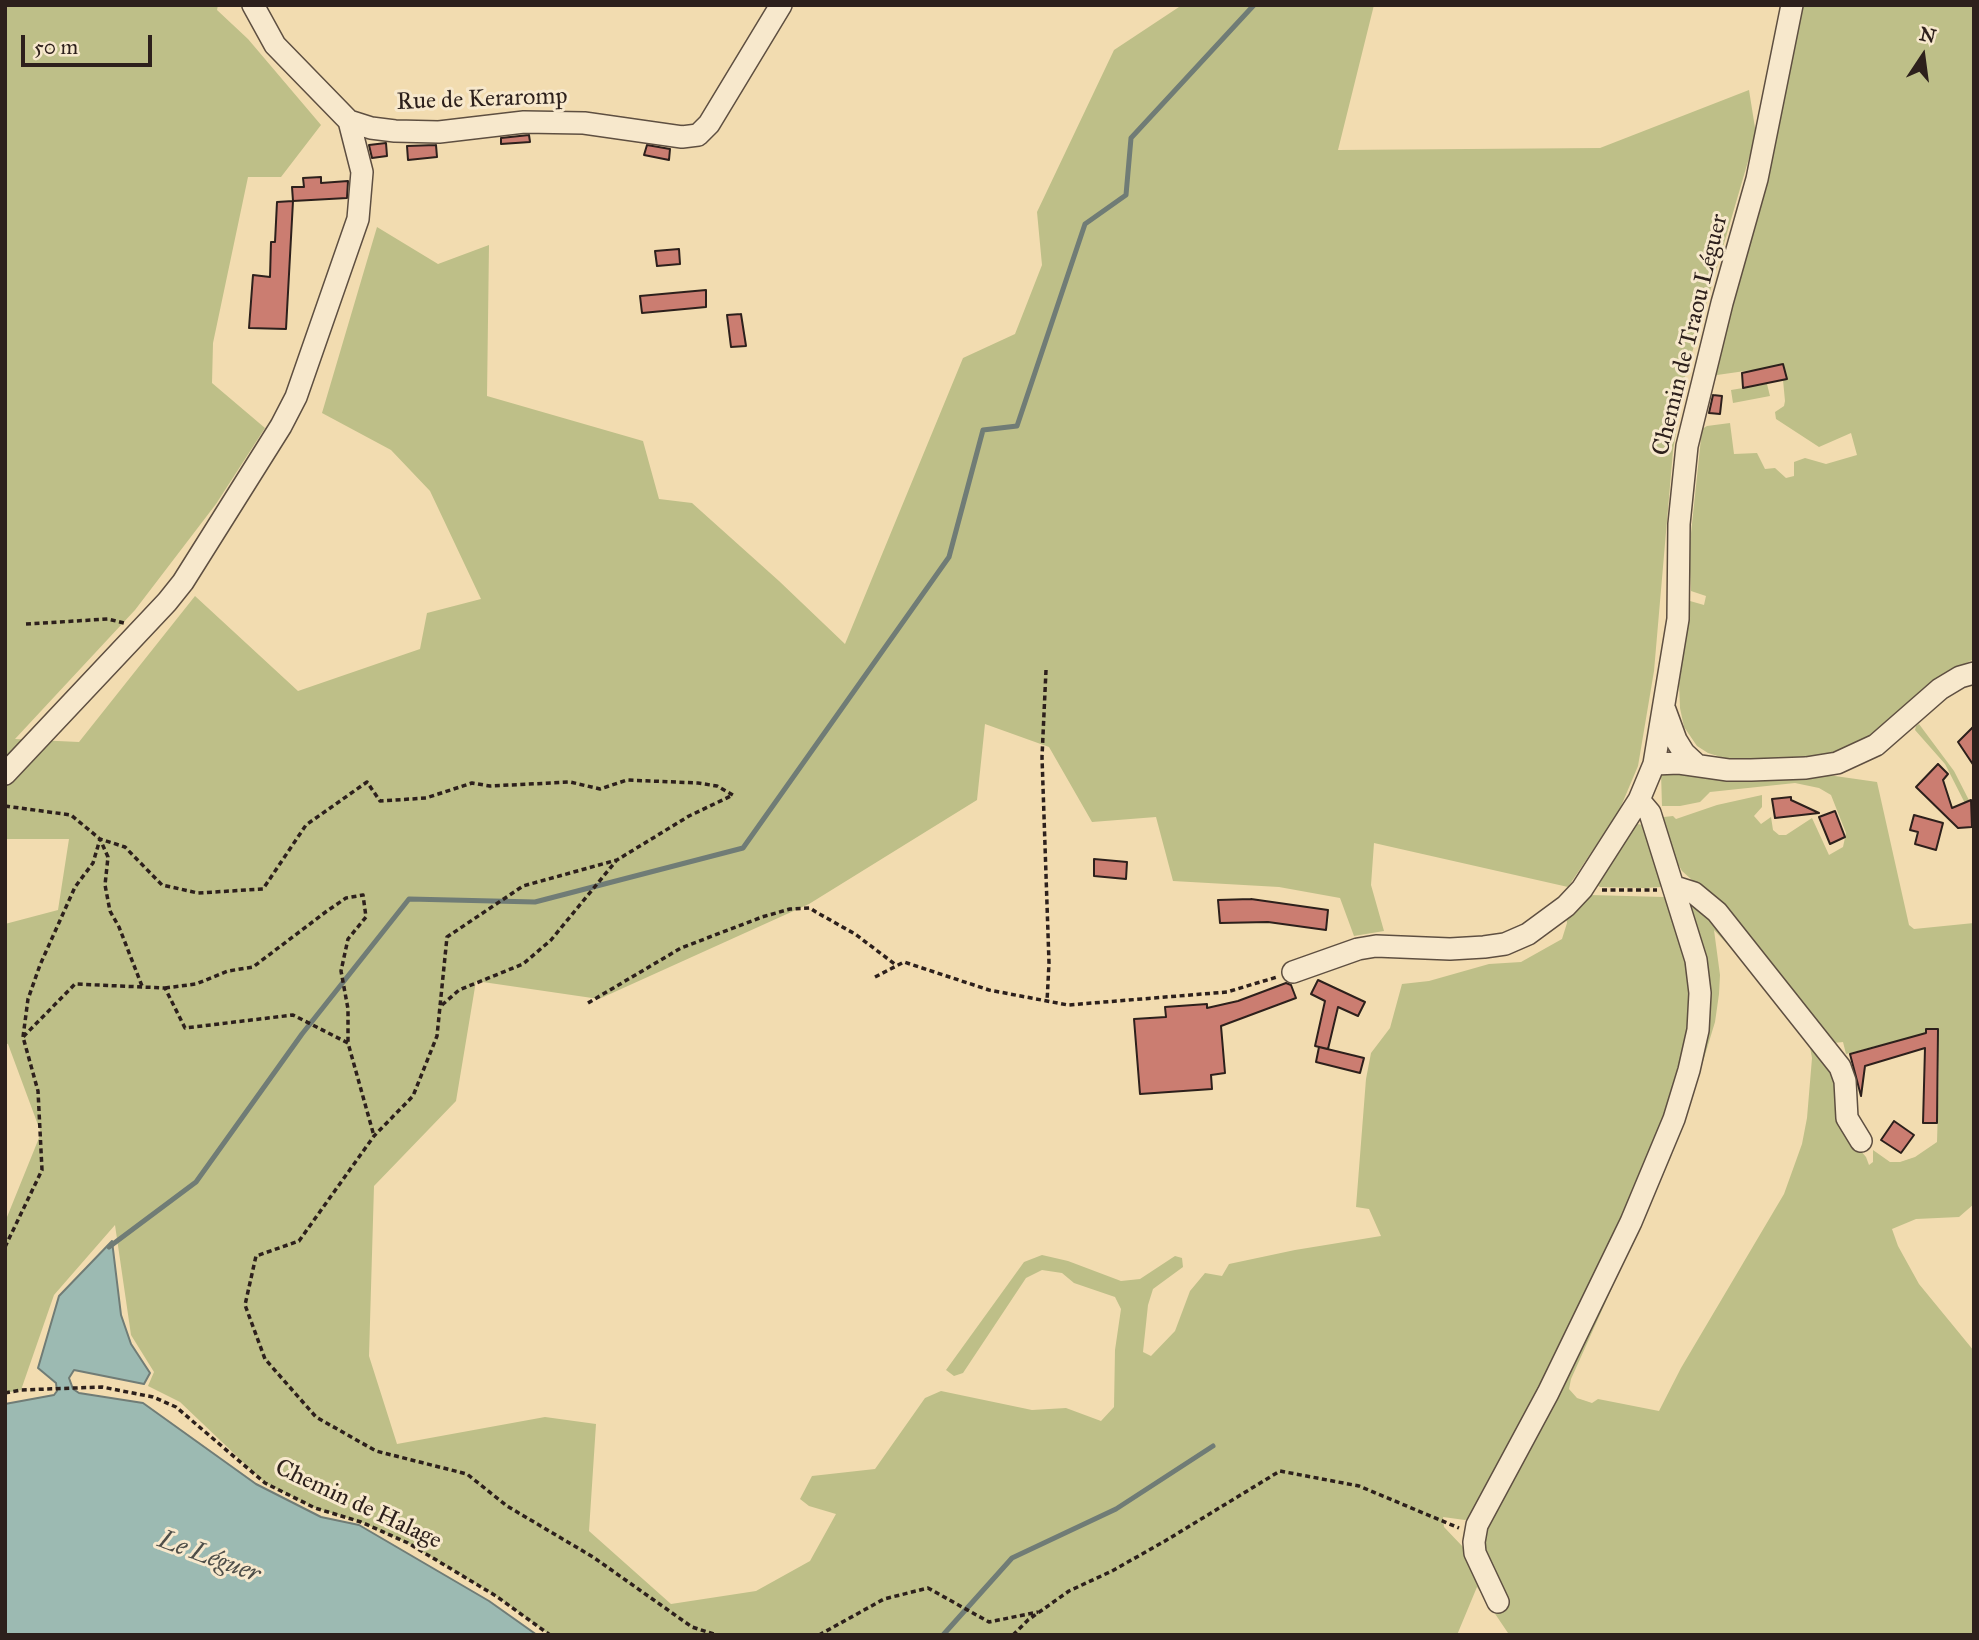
<!DOCTYPE html>
<html>
<head>
<meta charset="utf-8">
<style>
	body { margin:0 }
	#map { position:relative; width:1979px; height:1640px; overflow:hidden; background:#f2dcb0; font-family:"IM FELL Great Primer",serif }
	canvas { display:block }
	.frame { position:absolute; inset:0; border:7px solid #2d201c; pointer-events:none }
	.north { position:absolute; left:1888px; top:21px; width:70px; height:70px; -webkit-text-stroke:5px #f7e8cc; paint-order:stroke; rotate:13deg; font-size:19px; font-weight:700; line-height:28px; text-align:center; color:#2d201c }
	.north::after { content:''; display:block; margin:auto; width:24px; height:32px; background:#2d201c; clip-path:polygon(50% 0,100% 100%,50% 72%,0 100%) }
	.scale { position:absolute; left:21px; top:35px; width:131px; height:32px; box-sizing:border-box; border:4px solid #2d201c; border-top:0; padding-left:9px; font-size:21px; line-height:24px; white-space:nowrap; color:#2d201c; -webkit-text-stroke:5px #f7e8cc; paint-order:stroke }
</style>
</head>
<body>
<div id="map">
<canvas width="1979" height="1640"></canvas>
<div class="frame"></div>
<div class="north">N</div>
<div class="scale">50 m</div>
</div>
<script>
const context = document.querySelector('canvas').getContext('2d');
context.lineJoin = 'round';
function fillPath(path, color) {
  context.fillStyle = color;
  context.fill(path, 'evenodd');
}
function poly(rows) {
  const path = new Path2D();
  for (const r of rows) {
    path.moveTo(r[0], r[1]);
    for (let i = 2; i < r.length; i += 2) path.lineTo(r[i], r[i + 1]);
  }
  return path;
}
function stroke(path, color, width, dash) {
  context.strokeStyle = color;
  context.lineWidth = width;
  context.lineCap = dash ? 'butt' : 'round';
  context.setLineDash(dash || []);
  context.stroke(path);
}
function label(font, color, halo, rows, align = 'center') {
  context.font = font + ' "IM FELL Great Primer",serif';
  context.lineWidth = 6;
  context.setLineDash([]);
  context.textBaseline = 'middle';
  context.strokeStyle = halo;
  context.fillStyle = color;
  for (const [text, x, y, turn = 0] of rows) {
    context.save();
    context.translate(x, y);
    context.rotate((+turn || 0) * Math.PI / 180);
    context.textAlign = isNaN(turn) ? turn : align;
    if (halo) context.strokeText(text, 0, 0);
    context.fillText(text, 0, 0);
    context.restore();
  }
}
fillPath(poly([
	[5,5,218,5,217,10,248,39,321,125,281,177,248,177,213,343,212,383,265,428,216,504,135,610,15,739,79,742,195,596,298,691,420,649,427,613,481,599,430,491,391,450,322,413,377,227,438,264,489,245,487,396,643,441,659,499,692,503,779,581,845,644,963,358,1015,334,1042,265,1037,212,1114,50,1182,5,1374,5,1338,150,1600,148,1749,90,1756,134,1685,377,1673,451,1654,671,1638,766,1619,811,1568,887,1374,843,1371,885,1384,931,1354,936,1340,898,1279,887,1173,881,1156,817,1092,822,1049,747,985,724,977,800,809,904,599,999,476,981,456,1101,374,1186,369,1356,397,1444,545,1417,596,1424,589,1531,671,1604,756,1591,810,1561,836,1514,809,1506,800,1499,812,1476,875,1469,925,1398,941,1391,1032,1410,1066,1408,1101,1421,1114,1407,1115,1350,1121,1309,1115,1297,1074,1283,1062,1273,1042,1270,1026,1278,963,1373,954,1376,946,1370,1024,1262,1042,1255,1068,1261,1121,1281,1140,1279,1175,1256,1182,1258,1183,1267,1153,1289,1148,1305,1143,1352,1151,1356,1175,1331,1190,1291,1205,1273,1222,1276,1229,1264,1295,1250,1381,1236,1369,1209,1356,1207,1366,1079,1371,1053,1390,1028,1402,984,1429,981,1489,964,1521,962,1562,939,1567,923,1566,914,1582,899,1590,895,1664,897,1671,902,1684,932,1696,983,1695,1030,1689,1059,1664,1135,1646,1179,1534,1414,1474,1516,1465,1520,1443,1517,1444,1527,1463,1547,1473,1565,1483,1556,1481,1537,1492,1506,1528,1447,1557,1388,1644,1204,1680,1115,1704,1021,1706,1000,1698,942,1684,900,1686,897,1708,913,1745,954,1777,993,1834,1071,1840,1081,1842,1093,1837,1104,1836,1122,1866,1157,1869,1165,1873,1162,1873,1150,1890,1162,1900,1162,1915,1157,1937,1142,1939,1072,1938,1030,1846,1054,1843,1042,1834,1043,1720,905,1682,871,1665,842,1661,822,1664,817,1673,816,1676,819,1717,805,1762,795,1762,807,1754,816,1761,824,1771,817,1773,830,1779,835,1786,835,1812,818,1829,855,1843,847,1846,833,1831,795,1819,788,1795,783,1710,792,1700,802,1680,806,1662,806,1661,773,1667,770,1738,778,1821,774,1877,782,1909,925,1914,929,1974,923,1974,1204,1959,1217,1916,1219,1892,1229,1898,1246,1919,1284,1974,1351,1974,1635,1520,1635,1508,1633,1477,1587,1457,1635,550,1635,496,1596,408,1543,361,1522,315,1508,265,1483,180,1402,148,1386,154,1372,131,1335,115,1225,54,1295,21,1390,5,1393,5,1222,41,1133,8,1044,5,1043,5,924,58,910,69,839,5,839],
	[1714,930,1743,961,1810,1047,1812,1058,1807,1118,1802,1144,1784,1194,1681,1368,1659,1411,1598,1399,1592,1403,1577,1398,1569,1389,1571,1379,1670,1159,1698,1078,1715,1022,1719,994,1720,975],
	[1798,5,1974,5,1974,659,1955,669,1865,742,1824,757,1747,761,1724,758,1708,753,1697,746,1684,727,1680,708,1679,684,1688,625,1688,605,1690,601,1704,605,1706,596,1691,591,1689,552,1702,429,1707,426,1730,423,1734,454,1757,453,1765,469,1775,468,1786,478,1794,476,1794,462,1805,458,1826,464,1857,455,1851,433,1819,447,1776,419,1775,412,1784,406,1785,401,1783,380,1787,379,1752,370,1710,376],
	[1767,384,1770,396,1733,403,1731,390],
	[1919,724,1954,771,1974,810,1974,821,1945,764,1915,730,1916,726],
	[1636,824,1645,825,1666,882,1660,887,1644,888,1600,887,1597,885,1630,828]
]), '#bebf88');
const water = poly([
	[112,1241,121,1315,131,1344,150,1373,144,1384,74,1370,69,1378,73,1389,79,1393,143,1403,256,1484,321,1517,359,1525,489,1601,537,1635,5,1635,5,1404,54,1395,57,1391,56,1383,38,1368,59,1296,112,1241]
]);
fillPath(water, '#9cbab2');
stroke(water, '#707c76', 2);
stroke(poly([
	[109,1247,196,1182,302,1034,409,899,535,902,743,848,949,557,983,430,1017,426,1085,224,1126,195,1131,138,1254,5],
	[943,1635,1012,1558,1116,1509,1213,1446]
]), '#707c76', 5);
const building = poly([
	[529,135,530,142,501,144,501,138,529,135],
	[386,143,387,156,372,158,369,145,386,143],
	[436,145,437,157,408,160,407,146,436,145],
	[647,145,670,149,669,160,644,155,647,145],
	[321,177,321,183,348,181,347,198,293,201,292,187,304,187,303,178,321,177],
	[293,201,286,329,249,328,253,275,270,277,271,242,275,242,277,202,293,201],
	[679,249,680,264,657,266,655,251,679,249],
	[706,290,706,307,642,313,640,296,706,290],
	[741,314,746,346,731,347,727,315,741,314],
	[1783,364,1787,379,1743,388,1742,373,1783,364],
	[1713,395,1722,396,1720,414,1709,413,1713,395],
	[1974,726,1974,766,1958,742,1974,726],
	[1938,764,1948,774,1943,780,1952,808,1971,800,1972,827,1958,828,1916,787,1938,764],
	[1791,797,1791,800,1819,813,1775,818,1772,799,1791,797],
	[1835,811,1845,837,1830,844,1819,817,1835,811],
	[1914,815,1943,823,1936,850,1915,844,1918,832,1910,830,1914,815],
	[1094,859,1127,862,1126,879,1094,876,1094,859],
	[1251,899,1328,910,1326,930,1268,922,1220,923,1218,900,1251,899],
	[1318,980,1365,1002,1358,1016,1338,1007,1328,1049,1315,1046,1325,1001,1311,994,1318,980],
	[1286,983,1291,985,1296,998,1221,1026,1225,1073,1211,1075,1212,1089,1140,1094,1134,1019,1166,1017,1165,1007,1207,1004,1207,1008,1238,1001,1286,983],
	[1926,1029,1938,1029,1937,1123,1923,1123,1925,1048,1865,1066,1861,1096,1850,1054,1926,1033,1926,1029],
	[1319,1047,1364,1058,1360,1073,1316,1062,1319,1047],
	[1894,1121,1914,1135,1901,1153,1881,1140,1894,1121]
]);
fillPath(building, '#cb7d71');
stroke(building, '#2d201c', 2);
const street = poly([
	[253,5,275,45,349,121,371,128,395,131,439,132,524,122,584,123,682,137,698,135,709,124,781,5],
	[1665,710,1676,740,1684,753,1697,765],
	[1654,764,1679,763,1728,770,1751,770,1806,768,1837,763,1876,745,1940,689,1960,677,1974,673],
	[5,774,167,602,183,582,281,426,296,397,358,219,362,172,349,121],
	[1675,887,1694,893,1717,912,1840,1067,1845,1081,1847,1118,1861,1141],
	[1293,972,1358,949,1376,946,1450,949,1484,947,1505,944,1528,934,1566,906,1582,889,1639,800,1654,764,1678,619,1679,524,1687,446,1722,303,1757,179,1792,5],
	[1498,1602,1475,1553,1474,1542,1477,1525,1548,1393,1631,1222,1674,1119,1689,1070,1698,1030,1700,993,1696,960,1650,813,1639,800]
]);
stroke(street, '#5e4f41', 24);
stroke(poly([
	[26,624,108,619,124,623],
	[1046,670,1042,757,1049,963,1047,1002],
	[5,806,71,815,100,839,108,857,105,885,110,911,119,927,142,986],
	[1602,890,1657,890],
	[875,977,904,962,989,990,1068,1005,1227,992,1277,977],
	[165,988,196,984,228,971,253,967,327,911,346,898,363,895,366,917,348,939,341,971,348,1009,348,1042],
	[588,1003,681,948,762,917,790,909,810,908,816,912,855,934,896,965],
	[442,1005,459,990,523,964,551,940,616,861],
	[23,1037,28,999,40,965,75,887,93,863,100,839,125,847,162,885,198,893,263,889,306,825,367,782,380,801,426,798,472,783,490,786,570,782,600,789,627,780,698,783,717,786,733,795,689,816,617,860,523,886,447,937,437,1036,413,1096,374,1136,299,1241,256,1256,245,1305,265,1359,316,1417,376,1451,467,1474,507,1506,593,1557,692,1627,717,1635],
	[5,1247,42,1170,38,1091,23,1037,75,984,165,988,185,1028,293,1015,348,1043,374,1136],
	[5,1393,21,1390,102,1387,153,1397,176,1407,265,1483,315,1508,361,1522,408,1543,496,1596,550,1635],
	[819,1635,884,1599,928,1588,989,1622,1038,1612],
	[1013,1635,1028,1620,1069,1591,1112,1571,1165,1541,1280,1471,1359,1486,1459,1528]
]), '#2d201c', 3.5, [5, 3.5]);
stroke(street, '#f7e8cc', 21);
label('24px', '#2d201c', '#f7e8cc', [
	["Rue de Keraromp",482,100,-2],
	["Chemin de Traou Léguer",1691,335,-76],
	["Chemin de Halage",358,1505,25]
]);
label('italic 26px', '#4e4e49', '#f7e8cc', [
	["Le Léguer",209,1558,20]
]);
</script>
</body>
</html>
